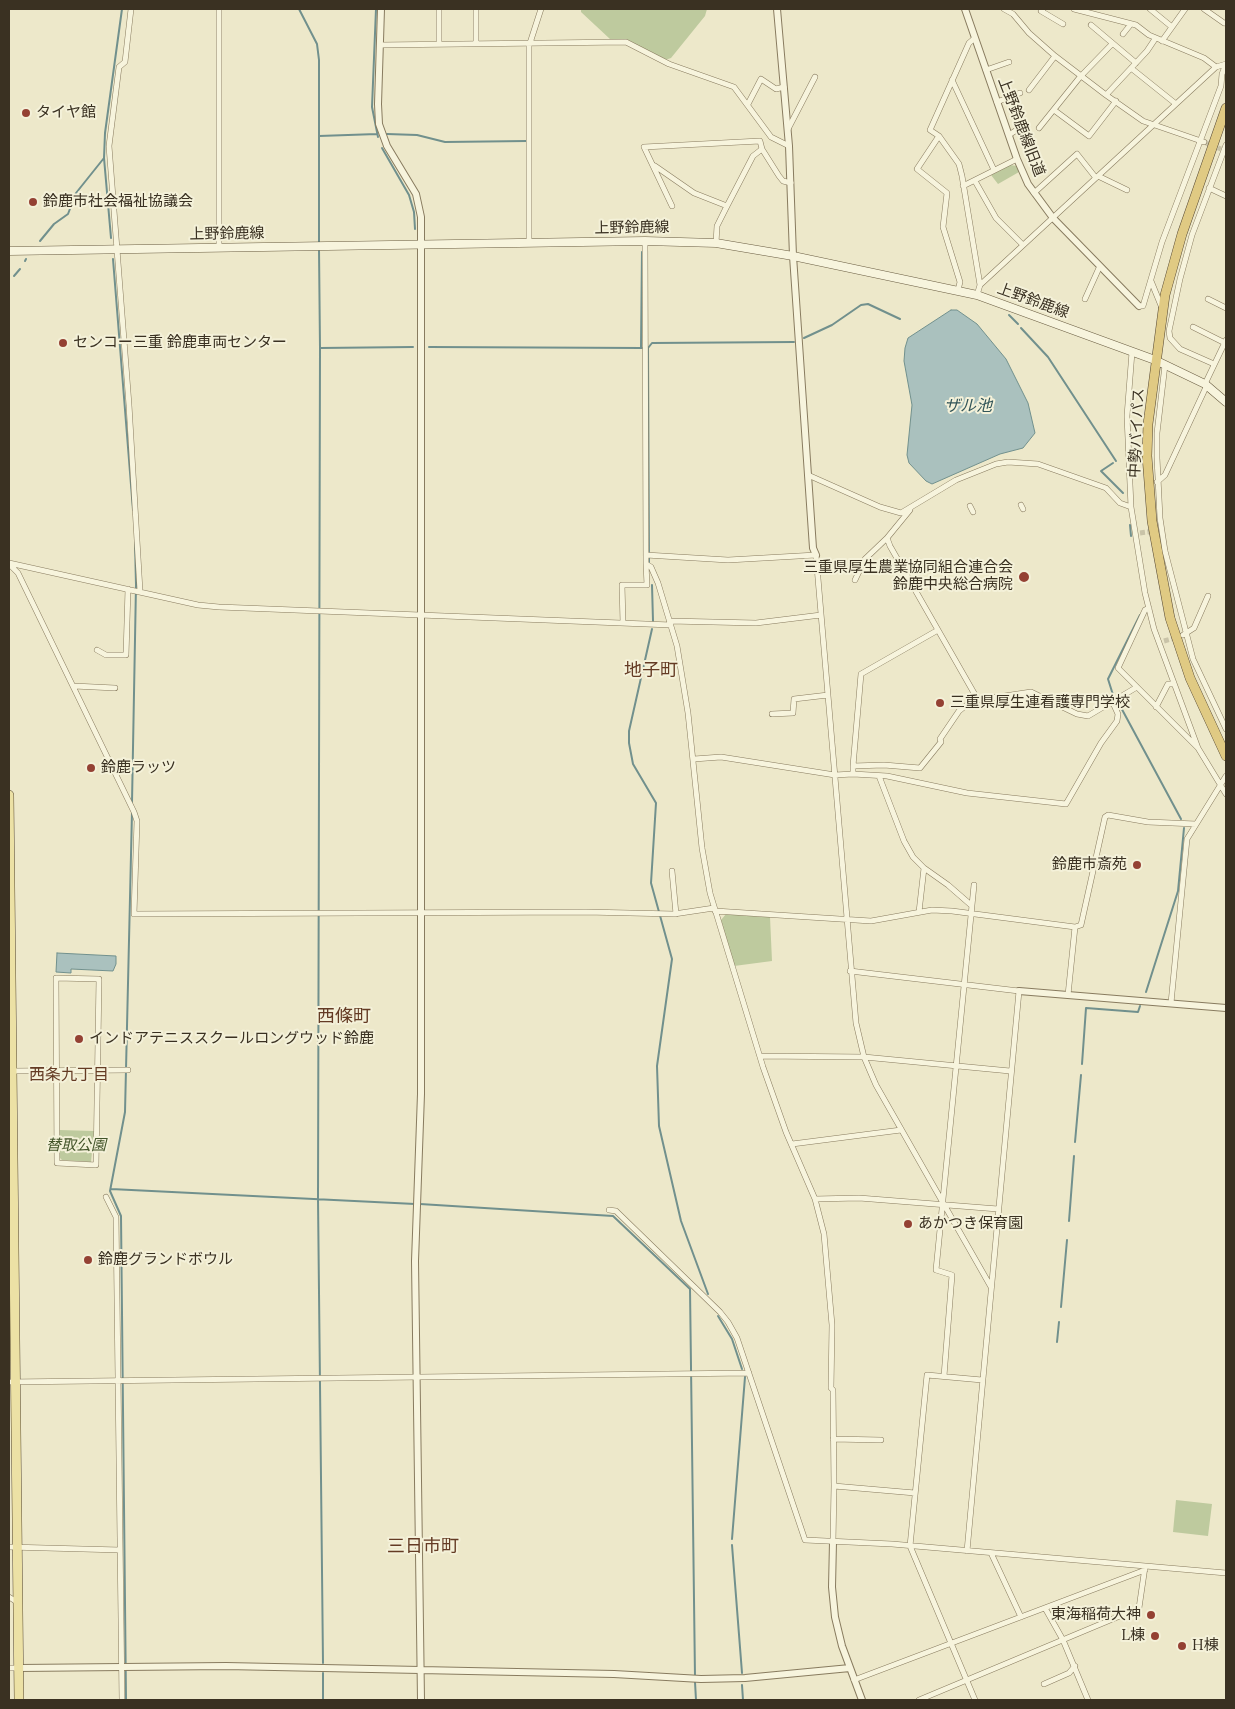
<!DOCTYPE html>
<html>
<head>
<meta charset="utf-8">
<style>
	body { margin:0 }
	#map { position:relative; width:1235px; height:1709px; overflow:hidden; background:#ede8ca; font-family:Lora,serif }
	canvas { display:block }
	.frame { position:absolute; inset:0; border:10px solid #3a3122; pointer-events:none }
</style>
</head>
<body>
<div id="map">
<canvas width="1235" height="1709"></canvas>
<div class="frame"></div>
</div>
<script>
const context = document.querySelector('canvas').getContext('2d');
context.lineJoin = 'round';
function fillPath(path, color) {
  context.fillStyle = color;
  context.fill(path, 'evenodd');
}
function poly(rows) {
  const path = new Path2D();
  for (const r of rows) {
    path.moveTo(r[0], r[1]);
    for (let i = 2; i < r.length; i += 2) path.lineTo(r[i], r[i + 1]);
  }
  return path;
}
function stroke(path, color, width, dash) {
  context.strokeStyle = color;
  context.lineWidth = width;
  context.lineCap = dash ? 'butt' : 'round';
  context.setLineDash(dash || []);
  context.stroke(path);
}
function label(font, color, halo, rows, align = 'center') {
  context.font = font + ' Lora,"Noto Sans JP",serif';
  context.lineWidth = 4;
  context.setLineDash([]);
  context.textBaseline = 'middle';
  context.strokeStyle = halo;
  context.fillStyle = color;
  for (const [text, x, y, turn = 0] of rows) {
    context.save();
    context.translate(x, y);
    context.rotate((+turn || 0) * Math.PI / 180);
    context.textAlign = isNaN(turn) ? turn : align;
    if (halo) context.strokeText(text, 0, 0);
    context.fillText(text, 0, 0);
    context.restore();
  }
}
fillPath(poly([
	[581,9,707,9,705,16,671,58,665,60,626,39,610,39,581,12],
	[1010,165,1017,166,1019,172,998,184,991,175],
	[726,914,770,917,772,961,734,966,721,920],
	[59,1130,94,1131,91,1162,62,1160,60,1158],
	[1176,1500,1212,1504,1208,1536,1173,1532]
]), '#beca9e');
const water = poly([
	[951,310,957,310,977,324,1006,359,1028,403,1035,433,1023,448,1000,454,932,484,926,481,909,463,907,455,912,405,904,361,905,348,908,338,951,310],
	[57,953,116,956,116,964,113,971,71,969,71,973,56,972,57,953]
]);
fillPath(water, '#aac1be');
stroke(water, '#71908d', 1);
stroke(poly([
	[299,9,317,44,319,60,319,244],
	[376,9,372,107,378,137],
	[387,134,417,135,445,142,527,141],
	[319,136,377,134],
	[382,148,409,195,414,212,415,229],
	[111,238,104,158,105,133,122,9],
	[40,241,54,224,68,214,76,193,104,158],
	[319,249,320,348,413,347],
	[113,259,133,510],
	[25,261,26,259],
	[14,276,20,269],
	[1009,315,1018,324],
	[1021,328,1048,357,1116,461],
	[804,338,832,325,861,305,868,304,900,319],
	[429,347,642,348],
	[641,347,642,252],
	[320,348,318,1199,323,1663],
	[648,348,649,562],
	[648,348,652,343,794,342],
	[1113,463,1101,471,1123,493],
	[1130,525,1131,536],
	[652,585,653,621],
	[652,629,629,731,629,743,633,764,656,803,651,883,672,959,657,1066,659,1126,681,1221,708,1294],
	[1114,698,1108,679,1140,615],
	[1118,702,1181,819],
	[132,802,136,585,135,542],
	[1146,992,1178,891,1184,828],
	[1082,1064,1086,1008,1138,1012,1140,1006],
	[1075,1142,1081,1075],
	[111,1189,415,1204],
	[420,1204,613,1216,690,1289,695,1677],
	[1069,1221,1074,1156],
	[1061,1307,1067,1240],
	[718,1316,732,1339,742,1369],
	[1057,1342,1059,1322],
	[732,1539,745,1377],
	[732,1545,742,1673],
	[323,1673,323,1700],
	[695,1682,696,1700],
	[742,1685,743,1700],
	[126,1700,121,1216,110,1191,125,1112,132,812]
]), '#71908d', 2);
stroke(poly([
	[1204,142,1221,149],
	[1140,533,1155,531],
	[1164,641,1178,637]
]), '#c9c3a8', 5, [5, 2.5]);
const minor = poly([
	[131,9,125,62,119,67,109,146,129,405,140,591],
	[476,9,476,44],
	[1004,9,1013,14,1029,33,1055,56,1106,95],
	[1043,9,1041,11,1063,24],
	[1074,9,1136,25,1149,35,1204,58,1216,67],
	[1150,9,1172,27],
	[1204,9,1224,23],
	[1091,25,1136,63],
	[1123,34,1131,24],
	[975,38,969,43,930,130,939,136,959,164,962,176,980,285,977,295],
	[1155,39,1147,51,1106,95,1143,121,1204,142],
	[1162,41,1185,9],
	[529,43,529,243],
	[530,43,541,9],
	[439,44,439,9],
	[380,45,626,42,669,64,734,87,771,137,789,146],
	[1131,68,1176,104],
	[986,70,1009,62],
	[952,80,994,170],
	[1029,90,1055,56],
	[997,102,1020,93],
	[748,104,761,79,776,89,784,87],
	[1054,110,1089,136,1116,101],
	[1039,128,1080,77,1112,44],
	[788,129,815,77],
	[1009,135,1021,127],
	[939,136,917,169,947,193,943,227,960,282,958,290],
	[762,149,779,176,783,181,791,183],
	[655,166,694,193,727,206],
	[1098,176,1127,190],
	[975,181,996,218,1023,245],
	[963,186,1017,159],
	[1209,188,1226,196],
	[1034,193,1077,154,1096,178],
	[672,206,644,147,760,141,762,149,753,156,727,206,717,226,716,243],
	[645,241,646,564,651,567,658,583,677,646,688,713,702,848,710,893,763,1067,786,1132,815,1199,824,1234,832,1325,831,1388,833,1390,834,1486,833,1542],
	[219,248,219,9],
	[1151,281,1162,308],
	[980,285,1216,67,1226,64],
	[1085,299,1099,268],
	[1208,299,1226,308],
	[1139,306,1143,306,1162,242,1221,86,1222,74,1226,64],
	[1193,327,1225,343],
	[1214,364,1180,349,1170,338,1169,331,1180,279,1192,235,1226,145],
	[1165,365,1157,433,1157,458,1160,518,1165,551,1193,659,1226,729],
	[1205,384,1226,340],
	[1130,470,1146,443],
	[808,475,880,507,901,513,956,480,996,464,1008,462,1038,464,1106,488,1120,503,1131,507,1145,593,1154,629,1198,748],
	[1157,482,1165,475,1207,385],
	[1021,505,1023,509],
	[970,506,973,512],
	[1131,507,1127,416,1132,352],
	[910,510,887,538,890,546,978,700,1031,692,1077,714,1088,716,1137,687],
	[646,555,728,560,816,555,856,1023,864,1057,876,1085,991,1287],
	[9,563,198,605,219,607,671,625],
	[9,564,18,573,134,812,137,821,134,914,586,912,674,914,714,908],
	[855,580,865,559,887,538],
	[1149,608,1145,610,1118,668,1198,748,1226,794],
	[670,621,756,623,821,615],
	[623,623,622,585,647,585,646,564],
	[1183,635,1194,628,1208,596],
	[97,650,106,655,126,655,128,589],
	[74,686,115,688],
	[1156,707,1168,684,1173,684],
	[772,714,793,713,794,699,828,695],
	[694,759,721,757,835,775,853,774,853,766,884,765,920,768,941,742,940,739,959,711,977,697],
	[853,766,861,674,938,630],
	[853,774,887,776,967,793,1066,804,1101,743,1117,721,1118,714,1113,703],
	[879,776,904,841,913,857,924,868,919,912],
	[924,868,948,885,971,905],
	[672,871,676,914],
	[715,911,871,921,932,910,952,911,1075,927,1081,925,1105,817,1108,815,1148,822,1196,824],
	[850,971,1019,991,967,1551],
	[56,978,99,979,96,1165,57,1163,56,978],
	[1068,995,1075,927],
	[1171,1003,1187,839,1226,776],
	[760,1056,864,1057,1010,1071],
	[12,1071,128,1070],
	[792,1144,901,1130],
	[106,1197,116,1217,122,1700],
	[815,1199,859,1198,998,1209],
	[609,1210,616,1211,720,1312,728,1322,737,1338,805,1540,892,1544,1226,1573],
	[944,1376,952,1275,936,1270,974,885],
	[9,1382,749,1373],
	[833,1439,881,1440],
	[834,1486,915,1493],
	[9,1547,120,1550],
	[991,1553,1021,1617],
	[9,1597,17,1602],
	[1045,1608,1063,1640,1088,1700],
	[9,1668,19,1668],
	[854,1680,1145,1570],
	[1044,1684,1069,1673,1075,1666],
	[919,1700,1139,1608,1145,1567],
	[975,1700,910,1546,927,1375,982,1380]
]);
const tertiary = poly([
	[381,9,378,104,379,124,387,146,416,194,421,217,421,1094,415,1261,421,1700],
	[777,9,789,146,793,256,813,548,816,555],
	[965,9,1017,159,1028,184,1053,218,1139,306],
	[1019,991,1226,1008],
	[833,1542,832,1587,835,1617,842,1646,862,1700],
	[19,1668,226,1666,614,1674,701,1679,745,1678,850,1668]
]);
const secondary = poly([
	[9,251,645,241,716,243,793,256,977,295,1155,360,1205,384,1226,402]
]);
const primary = poly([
	[9,795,19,1700]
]);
const trunk = poly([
	[1226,108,1182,234,1165,295,1148,424,1147,456,1152,521,1170,618,1190,678,1226,756]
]);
stroke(minor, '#887b5f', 6);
stroke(tertiary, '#887b5f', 8);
stroke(secondary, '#6a5d42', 9);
stroke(primary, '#574933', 10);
stroke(trunk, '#574933', 10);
stroke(minor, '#f7f4dd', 5);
stroke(tertiary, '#f7f4dd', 6);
stroke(secondary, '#f7f4dd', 8);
stroke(primary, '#ece1a5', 9);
stroke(trunk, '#e0ca83', 9);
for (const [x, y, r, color] of [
	[26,113,5,"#944133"],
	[33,202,5,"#944133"],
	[63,343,5,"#944133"],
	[1024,577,6,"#944133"],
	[940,703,5,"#944133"],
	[91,768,5,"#944133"],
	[1137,865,5,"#944133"],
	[79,1039,5,"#944133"],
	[908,1224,5,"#944133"],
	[88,1260,5,"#944133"],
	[1151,1615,5,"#944133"],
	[1155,1636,5,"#944133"],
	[1182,1646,5,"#944133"]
]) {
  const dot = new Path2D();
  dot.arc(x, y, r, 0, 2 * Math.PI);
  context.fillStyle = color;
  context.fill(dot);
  stroke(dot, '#f4f1d9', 2);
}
label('15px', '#3a3122', '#f4f1d9', [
	["タイヤ館",36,113],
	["鈴鹿市社会福祉協議会",43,202],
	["センコー三重 鈴鹿車両センター",73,343],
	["三重県厚生農業協同組合連合会",1013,568,"right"],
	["鈴鹿中央総合病院",1013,585,"right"],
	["三重県厚生連看護専門学校",950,703],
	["鈴鹿ラッツ",101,768],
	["鈴鹿市斎苑",1127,865,"right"],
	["インドアテニススクールロングウッド鈴鹿",89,1039],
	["あかつき保育園",918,1224],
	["鈴鹿グランドボウル",98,1260],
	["東海稲荷大神",1141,1615,"right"],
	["L棟",1145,1636,"right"],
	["H棟",1192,1646]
], 'left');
label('15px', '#3a3122', '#f4f1d9', [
	["上野鈴鹿線旧道",1021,127,69],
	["上野鈴鹿線",632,228,-1],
	["上野鈴鹿線",227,234,-1],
	["上野鈴鹿線",1033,301,20],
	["中勢バイパス",1137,433,-87]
]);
label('italic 15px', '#43552a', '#f4f1d9', [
	["替取公園",76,1146]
]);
label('italic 16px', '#325559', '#f4f1d9', [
	["ザル池",968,406]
]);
label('16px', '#643b24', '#f4f1d9', [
	["西条九丁目",69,1075]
]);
label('18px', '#643b24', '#f4f1d9', [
	["地子町",651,671],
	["西條町",344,1017],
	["三日市町",423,1547]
]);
</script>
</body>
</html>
